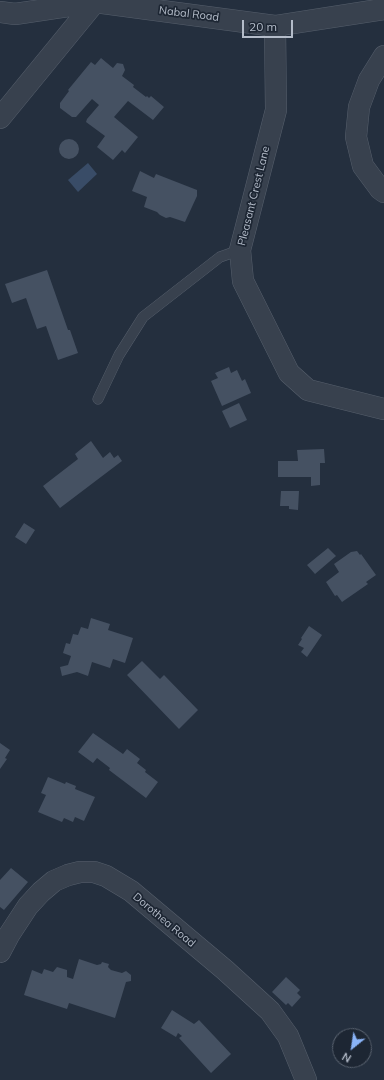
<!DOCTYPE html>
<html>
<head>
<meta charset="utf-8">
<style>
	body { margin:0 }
	#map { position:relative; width:384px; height:1080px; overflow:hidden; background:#242f3e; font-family:Mulish,sans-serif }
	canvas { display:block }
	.north { position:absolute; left:332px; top:1028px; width:40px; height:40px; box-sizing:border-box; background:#1d2633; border:1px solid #59626f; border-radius:50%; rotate:210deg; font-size:11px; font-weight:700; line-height:16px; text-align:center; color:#b4bcc9 }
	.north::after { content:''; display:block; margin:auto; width:14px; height:18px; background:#8ab4f8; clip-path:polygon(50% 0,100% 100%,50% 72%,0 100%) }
	.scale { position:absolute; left:242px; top:20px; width:51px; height:18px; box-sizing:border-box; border:2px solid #b4bcc9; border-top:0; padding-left:5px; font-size:12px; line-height:14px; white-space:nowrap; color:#b4bcc9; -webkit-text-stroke:3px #1d2633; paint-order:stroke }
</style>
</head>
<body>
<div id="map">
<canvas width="384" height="1080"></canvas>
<div class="north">N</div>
<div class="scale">20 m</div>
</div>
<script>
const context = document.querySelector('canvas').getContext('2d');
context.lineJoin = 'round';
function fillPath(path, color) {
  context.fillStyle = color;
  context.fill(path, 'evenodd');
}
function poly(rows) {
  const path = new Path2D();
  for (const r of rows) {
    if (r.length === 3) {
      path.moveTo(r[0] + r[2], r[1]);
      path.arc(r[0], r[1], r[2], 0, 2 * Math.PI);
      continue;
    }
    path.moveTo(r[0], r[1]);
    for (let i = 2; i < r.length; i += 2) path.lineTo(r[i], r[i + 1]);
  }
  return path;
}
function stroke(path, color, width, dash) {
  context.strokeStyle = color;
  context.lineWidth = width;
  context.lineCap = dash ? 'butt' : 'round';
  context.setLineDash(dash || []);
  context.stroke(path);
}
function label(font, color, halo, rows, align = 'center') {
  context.font = font + ' Mulish,sans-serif';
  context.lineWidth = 3.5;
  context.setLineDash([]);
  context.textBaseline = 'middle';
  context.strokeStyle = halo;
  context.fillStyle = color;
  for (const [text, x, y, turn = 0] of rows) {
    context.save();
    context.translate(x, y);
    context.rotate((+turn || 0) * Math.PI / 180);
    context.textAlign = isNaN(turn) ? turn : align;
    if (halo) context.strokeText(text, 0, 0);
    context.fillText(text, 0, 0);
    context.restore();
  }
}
fillPath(poly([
	[88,163,97,174,78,192,68,180]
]), '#394c67');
fillPath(poly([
	[101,58,113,68,117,63,123,64,125,70,122,76,134,85,133,87,146,97,147,96,149,98,151,96,164,107,153,120,128,101,114,117,138,137,125,153,122,150,113,160,97,147,105,136,86,122,87,119,99,105,92,99,76,117,72,117,60,108,60,103,69,91,68,90,91,62,95,65],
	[69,149,10],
	[140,171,154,178,156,174,197,190,197,196,185,222,170,217,166,218,160,215,157,212,144,207,147,197,132,191],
	[47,270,68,330,70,330,78,353,58,360,46,326,37,329,26,298,12,303,5,284],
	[229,367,231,373,237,370,242,381,245,379,251,393,222,406,211,381,218,378,215,373],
	[239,403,247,420,230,428,222,411],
	[91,441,103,458,110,452,114,458,118,455,122,461,60,508,43,486,78,459,75,454],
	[324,449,325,463,320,463,320,485,311,486,311,477,278,477,278,461,298,461,297,450],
	[281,491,299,491,298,510,289,509,289,506,280,506],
	[24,523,35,530,26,544,15,537],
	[328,548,336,556,315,574,307,565],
	[357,551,360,555,361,554,376,575,366,582,368,584,342,602,337,595,335,596,326,582,339,572,334,564,351,552],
	[91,618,110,624,108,630,133,638,125,663,113,659,110,668,92,662,88,676,77,672,62,676,60,667,68,665,71,656,63,653,66,643,70,644,73,634,78,635,81,627,88,629],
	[309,626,322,635,307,657,301,652,304,648,298,645,302,639,301,638],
	[142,661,160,679,164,675,198,710,179,729,127,675],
	[93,733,123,754,127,749,140,759,137,763,146,770,145,772,158,782,146,798,109,770,110,768,97,758,93,763,78,752],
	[0,743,10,750,5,758,7,759,0,769],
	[48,777,65,784,66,782,76,786,75,789,95,797,84,821,75,817,73,822,64,818,62,822,38,812,46,795,41,793],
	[11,868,28,882,4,910,0,907,0,880],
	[79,959,97,965,101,964,102,962,109,964,108,967,111,970,122,973,126,971,131,975,131,981,126,982,115,1018,69,1003,67,1009,24,995,32,970,42,974,44,969,53,972,57,967,67,970,67,977,73,979],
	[286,977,300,990,297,993,301,997,292,1007,288,1003,286,1005,272,992],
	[172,1010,194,1024,199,1020,231,1054,211,1073,179,1038,182,1036,178,1033,176,1037,161,1028]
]), '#455162');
const lane = poly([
	[98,399,119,355,143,317,220,257,240,250]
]);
const street = poly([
	[0,12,15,14,95,2],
	[275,26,276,110,240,250,243,281,289,373,308,390,384,409],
	[384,56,369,80,359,107,356,137,363,166,380,189,384,192],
	[0,118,95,2,275,26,384,9],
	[0,952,9,935,28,906,41,892,54,881,68,875,80,872,94,872,106,876,131,891,225,970,270,1011,288,1036,306,1080]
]);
stroke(lane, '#565f6c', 11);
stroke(street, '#565f6c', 22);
stroke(lane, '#38414e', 10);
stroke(street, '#38414e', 21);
label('11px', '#b4bcc9', '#1d2633', [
	["Nabal Road",189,14,7],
	["Pleasant Crest Lane",254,196,-76],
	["Dorothea Road",164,920,40]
]);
</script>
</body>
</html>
